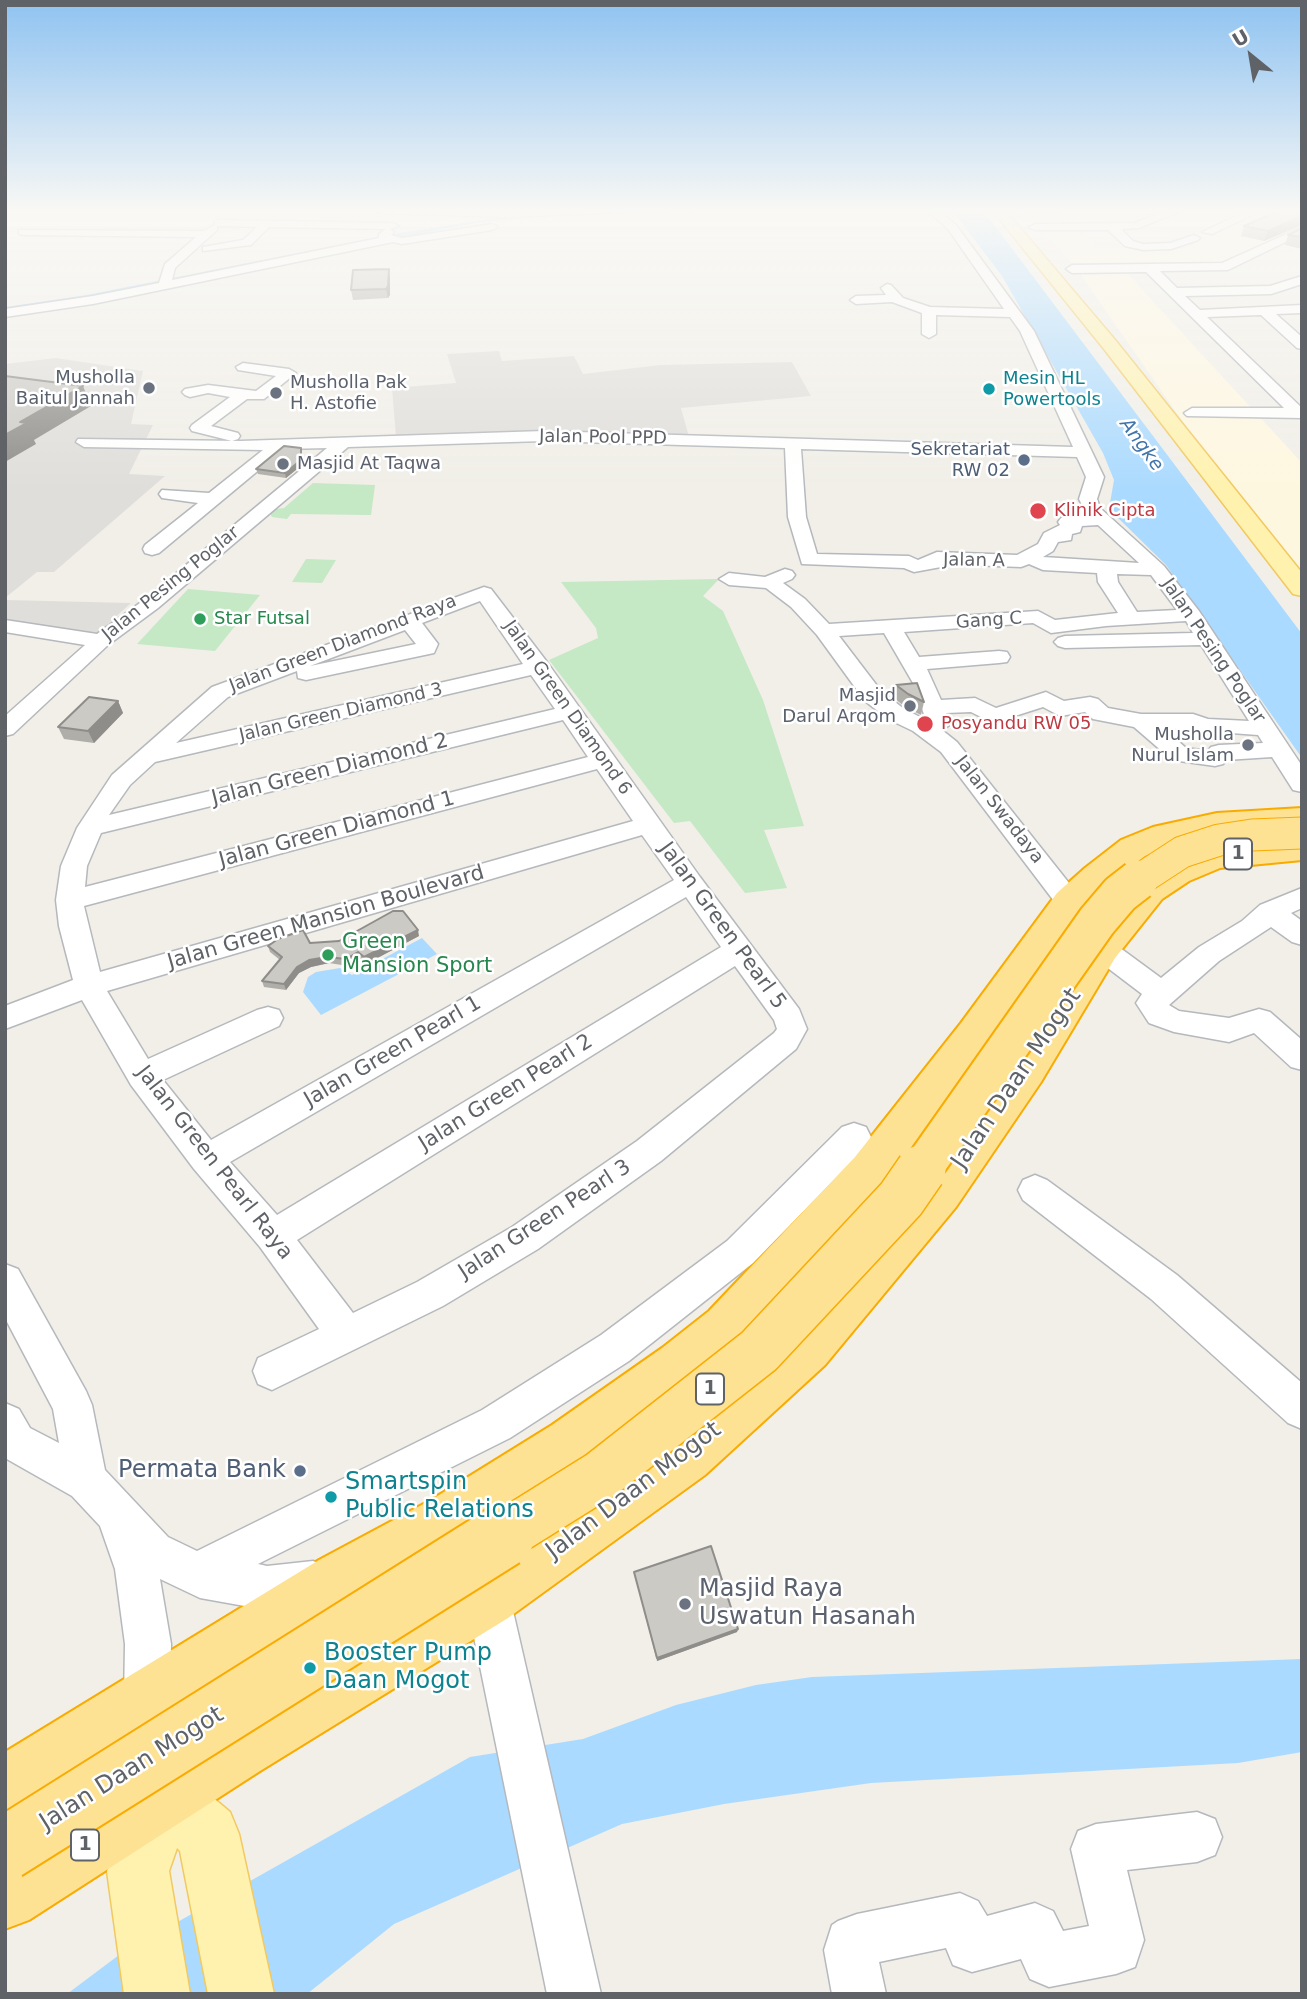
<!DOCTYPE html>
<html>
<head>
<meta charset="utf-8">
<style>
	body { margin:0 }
	#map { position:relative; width:1307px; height:1999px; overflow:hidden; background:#f1efe8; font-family:"DejaVu Sans",sans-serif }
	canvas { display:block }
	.frame { position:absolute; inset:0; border:7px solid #5f6368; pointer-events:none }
	.north { position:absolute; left:1216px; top:21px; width:70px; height:70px; -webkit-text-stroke:5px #fff; paint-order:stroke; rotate:330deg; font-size:19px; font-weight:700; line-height:28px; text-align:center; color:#5f6368 }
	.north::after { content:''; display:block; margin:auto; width:24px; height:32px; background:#5f6368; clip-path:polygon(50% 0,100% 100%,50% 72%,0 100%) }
</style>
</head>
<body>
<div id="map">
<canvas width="1307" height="1999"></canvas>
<div class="frame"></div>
<div class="north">U</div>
</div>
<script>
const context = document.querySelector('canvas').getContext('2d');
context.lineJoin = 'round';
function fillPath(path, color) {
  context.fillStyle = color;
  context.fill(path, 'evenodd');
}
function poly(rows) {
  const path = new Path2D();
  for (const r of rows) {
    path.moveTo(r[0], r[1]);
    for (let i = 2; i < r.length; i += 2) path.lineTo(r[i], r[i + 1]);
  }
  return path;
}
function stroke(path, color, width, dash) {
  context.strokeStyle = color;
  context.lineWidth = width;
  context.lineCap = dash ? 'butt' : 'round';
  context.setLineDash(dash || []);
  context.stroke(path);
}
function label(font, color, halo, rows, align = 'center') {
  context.font = font + ' "DejaVu Sans",sans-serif';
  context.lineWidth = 5;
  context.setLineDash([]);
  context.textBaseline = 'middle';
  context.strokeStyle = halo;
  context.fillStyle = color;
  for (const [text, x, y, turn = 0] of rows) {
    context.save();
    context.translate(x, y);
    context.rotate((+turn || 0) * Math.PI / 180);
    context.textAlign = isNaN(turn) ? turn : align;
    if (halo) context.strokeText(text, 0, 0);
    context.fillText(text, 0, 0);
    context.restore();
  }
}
fillPath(poly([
	[1025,210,1059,210,1097,249,1185,249,1271,210,1302,210,1302,250,1278,245,1233,266,1123,269,1302,463,1302,594,1077,269]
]), '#fef7e0');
fillPath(poly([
	[499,351,502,361,574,356,583,374,660,365,792,362,811,396,681,408,689,437,396,437,392,388,456,383,447,354],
	[56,358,143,371,131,424,153,425,129,474,165,476,54,572,37,572,5,598,5,364],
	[5,600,131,603,89,641,5,628]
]), '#e0deda');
fillPath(poly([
	[313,483,375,485,371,515,291,514,287,519,272,517,268,510,284,508],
	[306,559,336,560,322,583,292,582],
	[719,579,703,596,723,611,763,700,804,826,764,830,787,888,745,893,690,821,674,823,549,660,598,638,596,628,561,582],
	[188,589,260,595,215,651,137,644]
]), '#c5e8c5');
fillPath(poly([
	[635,210,731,210,544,216,476,223,82,300,5,311,5,307,86,295,399,233,516,215],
	[952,210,983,210,1302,634,1302,758,1166,565,1109,509,1114,480,1103,453,1002,276],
	[422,938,437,954,321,1015,303,992,308,977,316,972,340,968,352,975],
	[1302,1659,1302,1752,1238,1763,871,1783,724,1804,622,1824,394,1924,307,1994,67,1994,119,1955,470,1757,583,1739,676,1705,756,1685,812,1677]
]), '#aadaff');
const minor = poly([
	[374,210,504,211,611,210,606,213,504,217,379,213,374,210],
	[927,210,938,210,956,225,1034,331,1104,477,1097,499,1100,508,1164,566,1199,611,1302,766,1302,792,1293,790,1272,757,1226,760,1223,764,1215,766,1179,761,1171,759,1134,727,1093,719,1085,712,1060,716,1043,707,993,723,971,712,946,713,951,724,942,730,957,742,1084,902,1080,909,1070,911,1060,909,941,752,913,731,888,719,865,701,817,635,791,607,766,588,729,585,719,579,729,573,765,577,785,569,792,571,795,575,792,579,783,583,805,599,829,624,1038,611,1055,620,1118,613,1098,582,1097,573,1043,570,1029,564,1021,567,943,564,941,567,914,572,904,568,802,564,788,517,785,448,544,441,348,447,158,608,108,645,13,734,5,736,5,716,85,645,5,632,5,620,97,634,144,600,327,448,284,449,159,553,152,555,145,553,143,549,145,545,198,503,162,498,159,494,162,490,209,493,263,450,84,447,76,442,78,439,241,441,544,431,1073,447,1020,331,1010,317,936,315,936,334,929,338,922,334,922,313,892,302,856,304,850,300,856,296,886,295,881,288,887,284,891,285,903,298,930,307,1004,309,948,229,927,210],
	[801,449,1077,457,1086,477,1079,499,1087,515,1061,518,1058,522,1060,525,1044,533,1038,544,1017,555,937,552,918,560,909,556,817,554,806,517,801,449],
	[1098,525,1139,563,1043,557,1053,551,1058,542,1071,540,1072,534,1080,532,1082,526,1098,525],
	[1117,574,1151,575,1177,610,1137,612,1118,582,1117,574],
	[1186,621,1193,633,1065,636,1058,638,1054,642,1058,646,1065,648,1201,645,1249,721,1208,719,1193,714,1141,714,1108,708,1098,699,1090,697,1064,701,1046,692,996,708,975,698,941,700,927,669,999,663,1007,662,1010,657,1007,652,999,651,919,657,904,632,1033,623,1051,633,1106,626,1186,621],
	[884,633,913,683,926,720,904,709,881,691,839,636,884,633],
	[1163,728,1258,735,1263,743,1219,745,1211,747,1208,751,1186,748,1163,728],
	[1168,210,1183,210,1139,228,1121,229,1133,241,1143,244,1170,243,1194,235,1200,238,1198,240,1171,249,1143,250,1125,246,1108,230,1035,230,1029,227,1035,224,1134,223,1168,210],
	[1249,210,1263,210,1212,234,1202,232,1249,210],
	[219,220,393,223,399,226,390,229,394,232,391,235,402,238,492,224,498,227,492,230,402,244,393,242,93,304,5,317,5,309,93,296,159,283,165,264,196,237,23,235,19,234,19,230,203,231,215,225,215,221,219,220],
	[217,226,257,227,243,240,203,247,203,251,251,245,269,227,386,229,379,234,379,238,172,280,175,268,217,230,217,226],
	[1302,227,1302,234,1228,270,1160,271,1177,288,1270,286,1302,276,1302,284,1271,294,1185,296,1200,310,1302,305,1302,313,1276,314,1302,337,1302,349,1297,348,1261,315,1207,317,1302,408,1302,418,1187,416,1184,413,1192,408,1284,408,1146,272,1072,273,1066,269,1072,265,1222,263,1302,227],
	[243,363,289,369,296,373,264,399,247,399,211,426,238,433,240,436,238,439,232,441,192,431,190,428,192,425,230,397,208,393,190,397,185,395,182,392,185,389,208,385,256,391,276,376,238,370,236,367,243,363],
	[484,587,491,589,547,662,700,877,799,1009,807,1029,796,1049,661,1161,538,1249,443,1306,272,1390,258,1384,253,1371,258,1358,319,1329,260,1247,194,1169,131,1085,82,1000,5,1029,5,1006,73,980,59,926,56,900,61,866,77,828,112,775,212,687,484,587],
	[480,601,523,664,176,743,228,697,297,671,298,678,306,680,434,653,438,644,422,623,480,601],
	[405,630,416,644,310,666,405,630],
	[531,675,555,709,109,815,130,785,155,762,531,675],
	[563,720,588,757,85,887,87,866,101,833,563,720],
	[597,769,633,821,100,972,84,906,597,769],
	[642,835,674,880,211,1140,163,1080,279,1026,283,1018,279,1010,268,1007,257,1010,148,1059,107,991,642,835],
	[686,897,721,947,277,1215,230,1162,686,897],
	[735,966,774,1020,777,1029,774,1033,637,1141,512,1227,417,1282,353,1313,297,1240,735,966],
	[1302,888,1302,908,1291,913,1302,921,1302,945,1292,942,1271,927,1219,961,1169,1005,1179,1011,1229,1018,1259,1009,1270,1012,1302,1040,1302,1070,1291,1067,1254,1033,1229,1042,1174,1032,1149,1023,1136,1003,1142,994,1092,956,1088,949,1092,942,1102,939,1112,942,1161,978,1199,947,1242,921,1260,905,1302,888],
	[854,1123,866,1127,871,1137,866,1147,753,1263,629,1361,510,1438,258,1564,267,1566,313,1561,329,1567,335,1583,329,1599,313,1605,267,1610,200,1598,160,1579,171,1644,170,1700,164,1717,147,1723,130,1717,124,1700,125,1644,115,1569,100,1526,72,1496,5,1458,5,1403,19,1409,30,1428,59,1443,53,1409,5,1318,5,1264,18,1269,86,1391,92,1405,105,1470,168,1537,197,1551,482,1410,601,1335,727,1241,842,1127,854,1123],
	[1035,1175,1047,1180,1177,1275,1302,1383,1302,1429,1288,1423,1151,1299,1023,1200,1018,1190,1023,1180,1035,1175],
	[488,1576,504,1582,510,1598,601,1994,547,1994,466,1598,472,1582,488,1576],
	[1197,1812,1215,1819,1222,1837,1215,1855,1197,1862,1127,1870,1144,1940,1135,1967,1116,1974,1049,1987,1030,1979,1021,1959,972,1972,953,1965,946,1948,879,1962,886,1994,832,1994,824,1950,832,1925,838,1921,857,1914,960,1893,978,1901,987,1916,1035,1903,1053,1911,1063,1931,1089,1926,1071,1849,1078,1831,1096,1824,1197,1812]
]);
const major = poly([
	[992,210,1005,210,1116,341,1302,573,1302,596,1293,594,1104,349,992,210],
	[164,1765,185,1774,230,1812,239,1834,274,1994,208,1994,180,1851,177,1848,169,1871,190,1994,124,1994,107,1871,143,1774,164,1765]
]);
const highway = poly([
	[1302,808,1302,828,1217,833,1175,843,1145,856,1109,884,1083,911,989,1045,887,1183,743,1343,698,1382,590,1463,469,1538,359,1600,27,1810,5,1820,5,1752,319,1560,431,1500,552,1425,662,1348,709,1311,855,1157,961,1023,1057,893,1085,868,1121,840,1153,827,1217,813,1302,808],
	[1302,838,1302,860,1220,868,1189,881,1162,899,1115,958,1041,1082,956,1207,825,1365,705,1475,508,1618,260,1771,29,1920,5,1929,5,1858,216,1727,468,1578,667,1437,791,1331,924,1179,1013,1060,1089,940,1138,883,1165,865,1214,846,1302,838]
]);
stroke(minor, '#b5b8bc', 3);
stroke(major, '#f2c960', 3);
stroke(highway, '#f9ab00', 4);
fillPath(minor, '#fff');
fillPath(major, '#fff2af');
fillPath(highway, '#fde293');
const highwayBridgeFar3 = poly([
	[1136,882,1182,852,1219,840,1252,835,1302,833]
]);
const highwayBridgeFar2 = poly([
	[920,1172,1097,921,1120,894,1138,880]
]);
const highwayBridgeFar1 = poly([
	[500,1538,601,1475,759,1351,901,1199,921,1170]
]);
const highwayBridge = poly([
	[5,1849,503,1536]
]);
stroke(highwayBridgeFar3, '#f9ab00', 33, []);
stroke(highwayBridgeFar2, '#f9ab00', 43, []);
stroke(highwayBridgeFar1, '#f9ab00', 52, []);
stroke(highwayBridge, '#f9ab00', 66, []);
stroke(highwayBridgeFar3, '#fde293', 31);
stroke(highwayBridgeFar2, '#fde293', 39);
stroke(highwayBridgeFar1, '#fde293', 49);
stroke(highwayBridge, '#fde293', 62);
fillPath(poly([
	[1302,210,1302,225,1264,241,1241,236,1244,226],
	[1302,228,1302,249,1285,245,1288,235],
	[390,278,390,295,388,298,353,300,351,290],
	[302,453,302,465,286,478,258,474,256,469],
	[896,685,924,702,921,715,905,707,893,697],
	[118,701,123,713,94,743,64,739,58,727],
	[419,936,366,964,360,959,348,966,329,963,311,967,299,973,286,990,264,987,262,981,280,960,270,952,268,946],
	[634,1572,738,1629,737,1632,657,1661]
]), '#afaea9');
fillPath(poly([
	[1302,216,1302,225,1264,241,1268,231],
	[389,269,390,278,390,295,388,298,386,289],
	[83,386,91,406,34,440,36,444,5,462,5,435,20,422],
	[301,448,302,465,286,478,285,473],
	[118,701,123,713,94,743,88,731],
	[418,930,419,936,366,964,364,957],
	[358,952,360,959,348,966,346,959],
	[327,957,329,963,311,967,299,973,286,990,284,984,297,967,309,960],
	[738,1629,737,1632,657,1661,657,1658]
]), '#8f8d8a');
const building = poly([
	[1281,210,1302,210,1302,216,1268,231,1244,226,1281,210],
	[1302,228,1302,237,1288,235,1302,228],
	[389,269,388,286,386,289,351,290,353,270,389,269],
	[5,376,83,386,20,422,27,423,5,435,5,376],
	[284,446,301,448,301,460,285,473,256,469,284,446],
	[917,683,924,702,908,694,896,685,917,683],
	[89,697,118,701,88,731,58,727,89,697],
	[393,911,403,911,418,930,364,957,358,952,346,959,327,957,309,960,297,967,284,984,262,981,282,957,268,946,278,939,303,930,310,943,339,941,393,911],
	[711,1546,738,1629,657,1658,634,1572,711,1546]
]);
fillPath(building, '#cccac5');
stroke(building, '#8f8d8a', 2);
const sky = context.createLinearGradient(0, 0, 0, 490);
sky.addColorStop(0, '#8fc3f1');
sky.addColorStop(0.43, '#f9f8f5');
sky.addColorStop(1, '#f9f8f500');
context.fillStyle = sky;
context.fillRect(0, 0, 1307, 490);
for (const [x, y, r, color] of [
	[149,388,7,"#6b7280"],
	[989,389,7,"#0f9aa8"],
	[276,393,7,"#6b7280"],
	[1024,460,7,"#5c6f8a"],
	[283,464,7,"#6b7280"],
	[1038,511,9,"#e0444e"],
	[200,619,7,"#2e9e5b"],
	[910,706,7,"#6b7280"],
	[925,724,9,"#e0444e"],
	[1248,745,7,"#6b7280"],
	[328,955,7,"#2e9e5b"],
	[300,1471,7,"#5c6f8a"],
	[331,1497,7,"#0f9aa8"],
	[685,1604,7,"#6b7280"],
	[310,1668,7,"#0f9aa8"]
]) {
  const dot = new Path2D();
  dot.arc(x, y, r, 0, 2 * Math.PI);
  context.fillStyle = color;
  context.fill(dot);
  stroke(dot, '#fff', 2.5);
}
label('18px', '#5b616d', '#fff', [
	["Musholla",135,378],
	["Baitul Jannah",135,399],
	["Musholla Pak",290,383,"left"],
	["H. Astofie",290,404,"left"],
	["Masjid At Taqwa",297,464,"left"],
	["Masjid",896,696],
	["Darul Arqom",896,717],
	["Musholla",1234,735],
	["Nurul Islam",1234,756]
], 'right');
label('18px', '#0d838f', '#fff', [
	["Mesin HL",1003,379],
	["Powertools",1003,400]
], 'left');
label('18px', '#5f6368', '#fff', [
	["Jalan Pool PPD",603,438,1],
	["Jalan A",974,561,1],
	["Jalan Pesing Poglar",171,584,-39],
	["Gang C",989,621,-4],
	["Jalan Green Diamond Raya",343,644,-21],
	["Jalan Pesing Poglar",1213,651,56],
	["Jalan Green Diamond 6",567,708,55],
	["Jalan Green Diamond 3",341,713,-13],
	["Jalan Swadaya",999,810,52]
]);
label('18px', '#4e5e75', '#fff', [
	["Sekretariat",1010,450],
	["RW 02",1010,471]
], 'right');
label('18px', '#be3a42', '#fff', [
	["Klinik Cipta",1054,511],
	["Posyandu RW 05",941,724]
], 'left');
label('18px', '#27864d', '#fff', [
	["Star Futsal",214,619]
], 'left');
label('italic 19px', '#4174aa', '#fff', [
	["Angke",1141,445,54]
]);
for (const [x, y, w] of [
	[1238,854,28],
	[710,1389,28],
	[85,1845,28]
]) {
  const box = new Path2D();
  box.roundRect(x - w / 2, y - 15.5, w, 31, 5);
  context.fillStyle = '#fff';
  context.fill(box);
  stroke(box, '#5f6368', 2);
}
label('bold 19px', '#5f6368', null, [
	["1",1238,854],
	["1",710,1389],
	["1",85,1845]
]);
label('21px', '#5f6368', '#fff', [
	["Jalan Green Diamond 2",330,770,-14],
	["Jalan Green Diamond 1",337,830,-15],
	["Jalan Green Mansion Boulevard",326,918,-16],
	["Jalan Green Pearl 5",722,926,54],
	["Jalan Green Pearl 1",393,1052,-30],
	["Jalan Green Pearl 2",506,1093,-32],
	["Jalan Green Pearl Raya",214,1163,52],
	["Jalan Green Pearl 3",545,1220,-33]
]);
label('21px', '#27864d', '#fff', [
	["Green",342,943],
	["Mansion Sport",342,967]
], 'left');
label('24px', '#5f6368', '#fff', [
	["Jalan Daan Mogot",1017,1079,-56],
	["Jalan Daan Mogot",634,1491,-37],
	["Jalan Daan Mogot",132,1769,-32]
]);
label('24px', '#4e5e75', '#fff', [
	["Permata Bank",286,1471]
], 'right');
label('24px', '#0d838f', '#fff', [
	["Smartspin",345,1483],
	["Public Relations",345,1511],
	["Booster Pump",324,1654],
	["Daan Mogot",324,1682]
], 'left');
label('24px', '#5b616d', '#fff', [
	["Masjid Raya",699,1590],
	["Uswatun Hasanah",699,1618]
], 'left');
</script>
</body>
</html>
